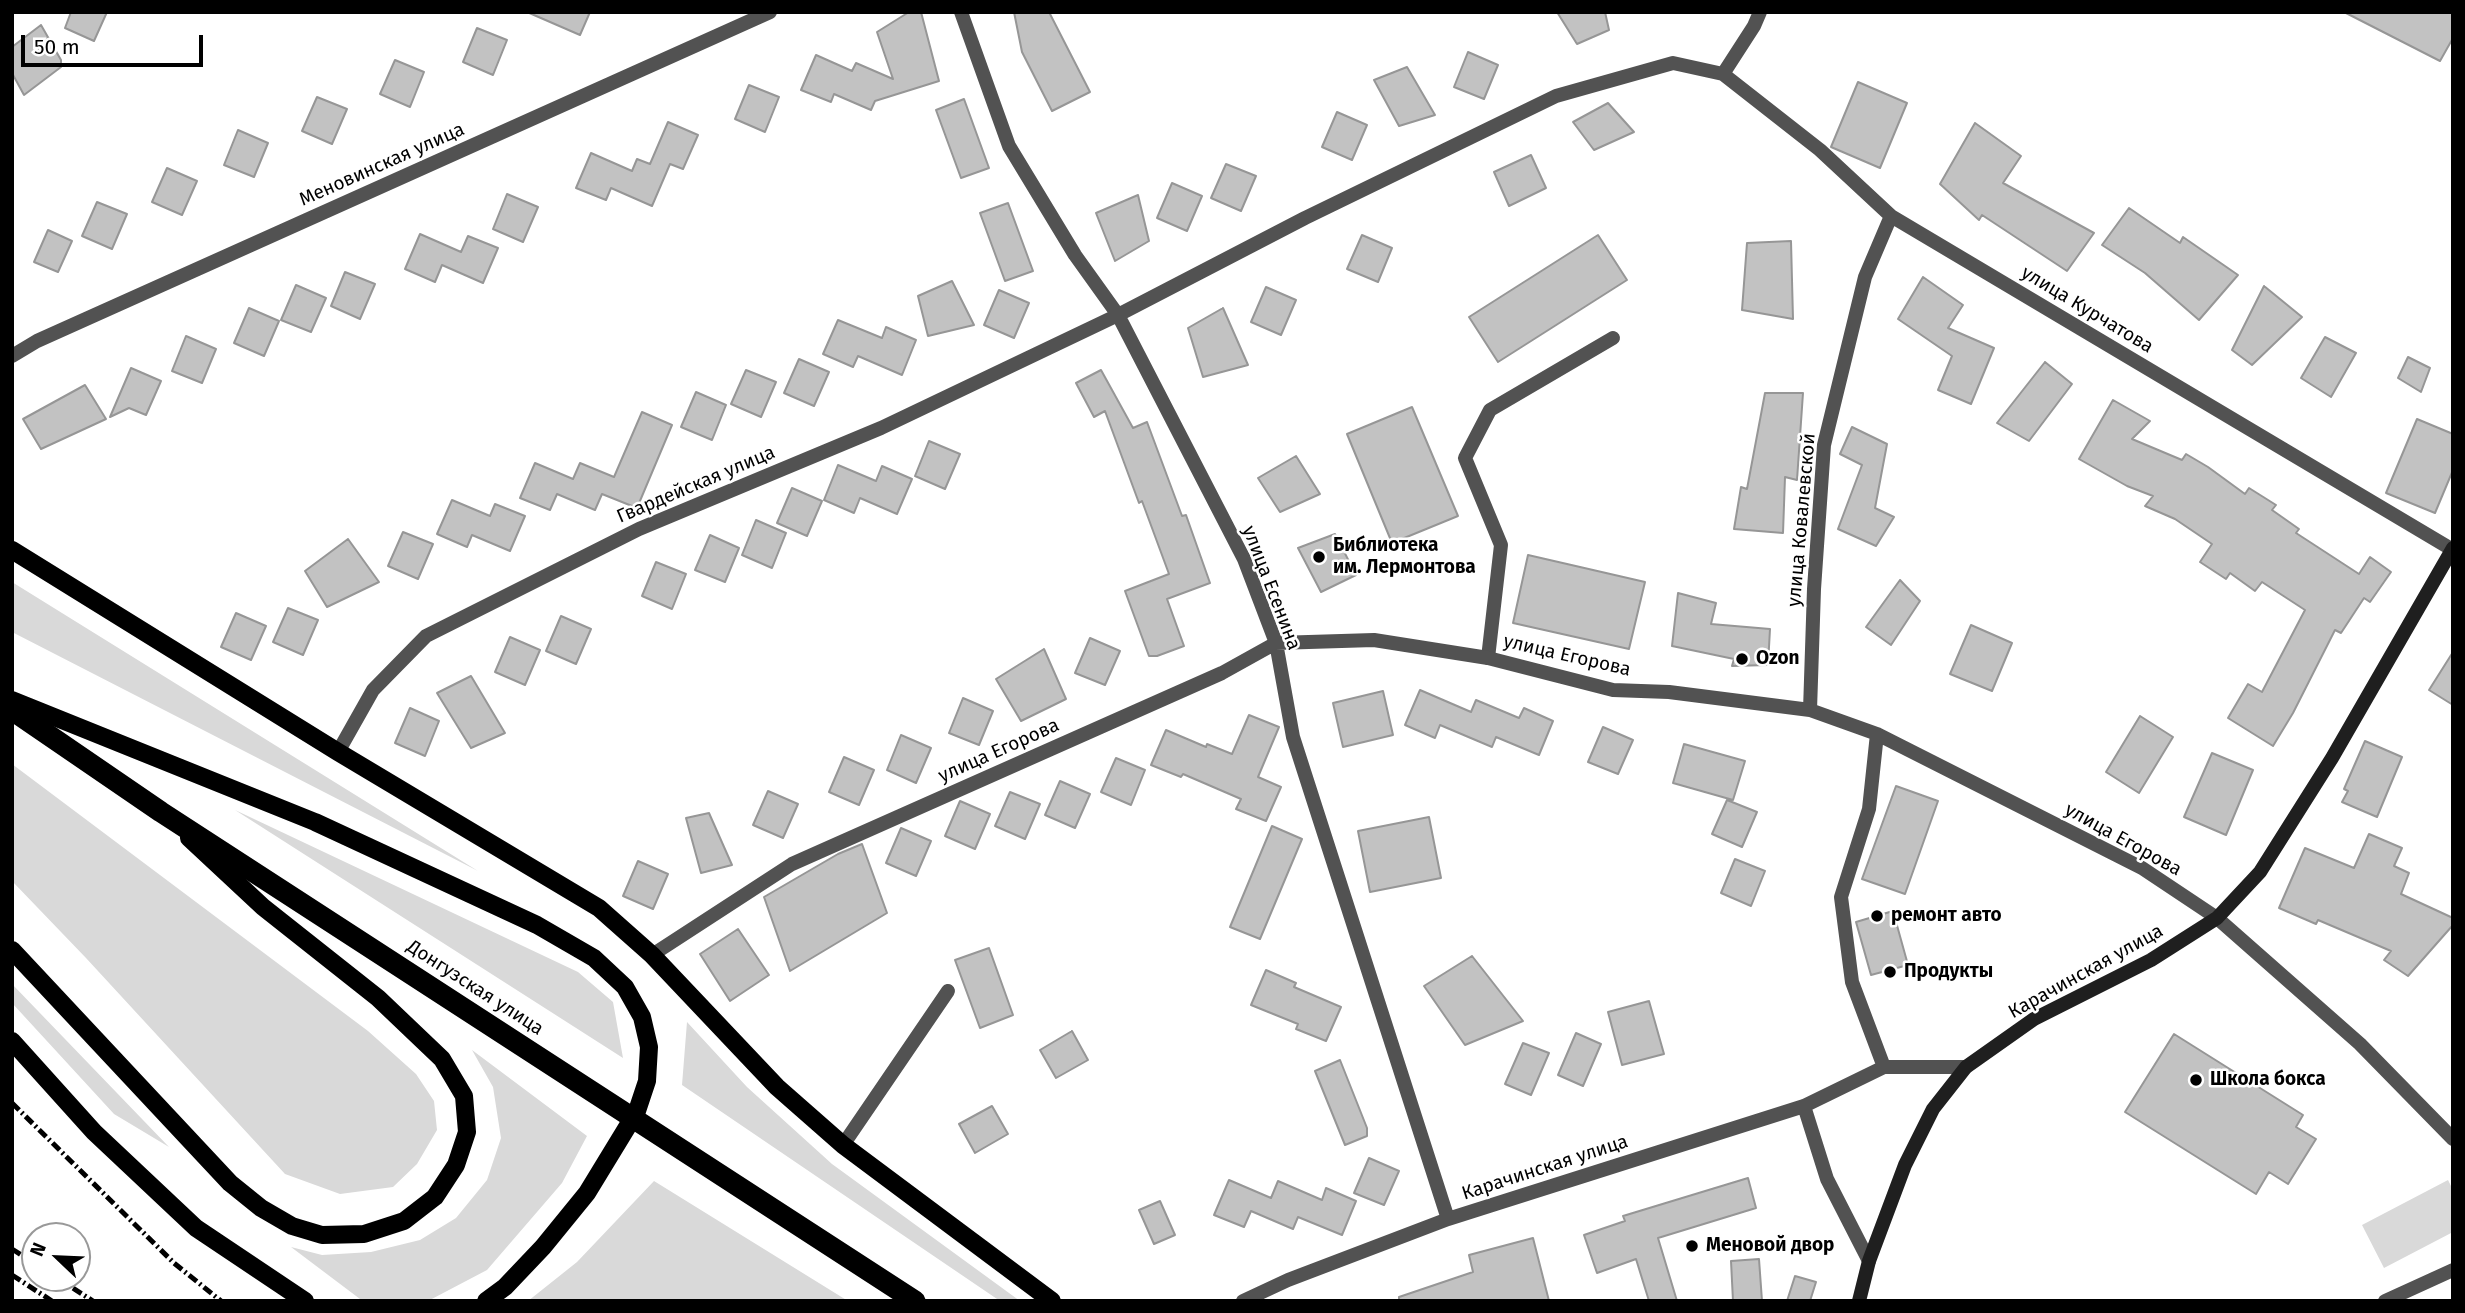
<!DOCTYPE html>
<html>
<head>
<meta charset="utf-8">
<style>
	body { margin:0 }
	#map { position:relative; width:2465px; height:1313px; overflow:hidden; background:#fff; font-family:"Fira Sans",sans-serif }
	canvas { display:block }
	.frame { position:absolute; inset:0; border:14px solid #000; pointer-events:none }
	.north { position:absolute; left:21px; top:1222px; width:70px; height:70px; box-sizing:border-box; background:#fff; border:2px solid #999; border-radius:50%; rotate:293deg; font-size:19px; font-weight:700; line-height:28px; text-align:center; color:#000 }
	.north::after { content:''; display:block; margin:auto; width:24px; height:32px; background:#000; clip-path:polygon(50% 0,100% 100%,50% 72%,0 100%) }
	.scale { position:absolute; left:21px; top:35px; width:182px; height:32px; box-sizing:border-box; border:4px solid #000; border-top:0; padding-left:9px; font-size:21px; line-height:24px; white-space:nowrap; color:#000; -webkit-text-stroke:5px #fff; paint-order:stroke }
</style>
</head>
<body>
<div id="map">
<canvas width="2465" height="1313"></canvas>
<div class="frame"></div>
<div class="north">N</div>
<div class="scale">50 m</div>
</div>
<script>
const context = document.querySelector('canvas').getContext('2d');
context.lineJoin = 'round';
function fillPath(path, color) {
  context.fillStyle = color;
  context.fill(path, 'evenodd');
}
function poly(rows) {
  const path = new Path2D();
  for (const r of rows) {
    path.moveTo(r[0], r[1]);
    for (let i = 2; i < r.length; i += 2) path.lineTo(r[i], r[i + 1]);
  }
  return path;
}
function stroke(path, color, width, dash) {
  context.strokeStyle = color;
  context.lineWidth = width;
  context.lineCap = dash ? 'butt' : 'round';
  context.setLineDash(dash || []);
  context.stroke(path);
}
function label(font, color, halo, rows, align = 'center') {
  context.font = font + ' "Fira Sans",sans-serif';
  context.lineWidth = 5;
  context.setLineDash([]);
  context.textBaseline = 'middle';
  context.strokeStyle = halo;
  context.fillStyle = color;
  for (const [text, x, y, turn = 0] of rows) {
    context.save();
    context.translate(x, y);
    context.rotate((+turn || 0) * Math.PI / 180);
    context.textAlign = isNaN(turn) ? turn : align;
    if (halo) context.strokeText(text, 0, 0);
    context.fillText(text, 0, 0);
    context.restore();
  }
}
fillPath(poly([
	[12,582,478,871,12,632],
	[12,764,368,1031,416,1074,434,1101,437,1130,417,1164,393,1187,340,1194,285,1174,86,958,12,881],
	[235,810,578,972,613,1002,623,1058],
	[12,984,169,1147,114,1114,12,1003],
	[687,1022,747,1087,832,1164,1020,1301,1000,1301,682,1085],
	[472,1050,587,1136,562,1183,487,1270,428,1301,360,1299,291,1247,322,1255,371,1252,420,1240,456,1218,487,1180,501,1138,493,1087],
	[2448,1180,2453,1190,2453,1232,2384,1268,2362,1225],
	[654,1181,848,1301,528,1301,577,1262]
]), '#d9d9d9');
const building = poly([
	[71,12,107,12,94,41,65,28,71,12],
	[527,12,590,12,580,35,527,12],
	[909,12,921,12,939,81,875,101,871,110,834,94,831,102,801,90,816,55,852,71,856,63,893,79,877,32,909,12],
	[1014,12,1049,12,1090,92,1052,111,1022,52,1014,12],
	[1557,12,1605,12,1609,30,1577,44,1557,12],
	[2344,12,2453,12,2453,38,2440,61,2344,12],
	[41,25,61,60,61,67,24,95,12,73,12,47,41,25],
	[477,28,507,40,493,75,463,62,477,28],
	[1468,52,1498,65,1484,99,1454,87,1468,52],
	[395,60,424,72,410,107,380,94,395,60],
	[1407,67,1435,115,1399,126,1374,80,1407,67],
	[1858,82,1907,103,1880,168,1831,147,1858,82],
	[749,85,779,97,765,132,735,119,749,85],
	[317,97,347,109,332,144,302,131,317,97],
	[964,99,989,168,961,178,936,110,964,99],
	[1608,103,1634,132,1594,150,1573,122,1608,103],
	[1337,112,1367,125,1352,160,1322,147,1337,112],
	[668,122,698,135,683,169,670,164,652,206,611,188,606,200,576,188,591,153,632,171,637,159,650,164,668,122],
	[1975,123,2021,156,2003,183,2094,233,2067,271,1982,215,1979,220,1940,184,1975,123],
	[238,130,268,143,254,177,224,165,238,130],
	[1531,155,1546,188,1509,206,1494,172,1531,155],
	[1226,164,1256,176,1241,211,1211,198,1226,164],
	[167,168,197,181,182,215,152,202,167,168],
	[1172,183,1202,196,1187,231,1157,218,1172,183],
	[507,194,538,207,523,242,493,229,507,194],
	[1138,195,1149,241,1115,261,1096,213,1138,195],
	[97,202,127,214,112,249,82,236,97,202],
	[1008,203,1033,271,1005,281,980,213,1008,203],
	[2129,208,2180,243,2183,237,2238,275,2199,320,2145,273,2102,245,2129,208],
	[48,230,72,241,58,272,34,262,48,230],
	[420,234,461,252,468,236,498,248,483,283,442,265,435,282,405,269,420,234],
	[1362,235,1392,248,1378,282,1347,269,1362,235],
	[1598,235,1627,280,1498,362,1469,317,1598,235],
	[1791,241,1793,319,1742,310,1747,243,1791,241],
	[345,272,375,284,360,319,331,306,345,272],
	[1923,277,1963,305,1948,328,1994,348,1971,404,1938,390,1952,356,1898,319,1923,277],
	[952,281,974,325,928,336,918,296,952,281],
	[296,285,326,298,311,332,281,320,296,285],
	[2264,286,2302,317,2252,365,2232,350,2264,286],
	[1266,287,1296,300,1281,335,1251,322,1266,287],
	[999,290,1029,303,1014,338,984,325,999,290],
	[249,308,279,321,264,356,234,343,249,308],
	[1223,308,1248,365,1203,377,1188,328,1223,308],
	[838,320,882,338,886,327,916,340,902,375,858,356,853,367,823,354,838,320],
	[186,336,216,349,202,383,172,371,186,336],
	[2325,337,2356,353,2331,397,2301,378,2325,337],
	[2408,357,2430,368,2421,392,2398,378,2408,357],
	[799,359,829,372,814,406,784,393,799,359],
	[2045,362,2072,384,2029,441,1997,423,2045,362],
	[131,368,161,381,146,415,129,408,110,417,131,368],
	[746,370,776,382,761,417,731,404,746,370],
	[1101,370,1133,428,1147,422,1182,516,1186,515,1210,583,1167,599,1184,646,1157,656,1149,656,1125,591,1169,574,1142,501,1139,503,1105,411,1094,417,1076,383,1101,370],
	[85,385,106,419,41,449,23,419,85,385],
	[696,392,726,405,712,440,681,427,696,392],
	[1765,393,1803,393,1797,480,1785,477,1783,533,1734,529,1741,487,1747,489,1765,393],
	[2113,400,2150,421,2132,439,2182,460,2186,454,2208,467,2245,494,2249,488,2276,505,2272,510,2299,529,2296,533,2359,574,2370,557,2391,572,2370,602,2364,598,2341,633,2335,630,2293,713,2273,746,2228,718,2248,684,2262,692,2305,610,2262,582,2255,591,2230,573,2226,579,2200,562,2212,544,2175,519,2145,506,2153,496,2127,486,2079,459,2113,400],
	[1412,407,1458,516,1392,543,1347,434,1412,407],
	[642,412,672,425,637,508,602,494,595,510,557,494,550,510,520,498,535,463,573,479,580,463,614,477,642,412],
	[2417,419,2453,434,2453,470,2435,513,2386,493,2417,419],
	[1852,427,1887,444,1875,508,1894,517,1876,546,1838,529,1862,465,1840,454,1852,427],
	[929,441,960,454,945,489,915,476,929,441],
	[1296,456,1320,494,1280,512,1258,478,1296,456],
	[838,465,876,481,882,466,912,479,897,514,860,498,854,513,824,500,838,465],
	[792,488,822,501,807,536,777,523,792,488],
	[452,500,490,516,495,504,525,516,510,551,472,535,467,547,437,534,452,500],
	[756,520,786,533,772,568,742,555,756,520],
	[403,532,433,544,418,579,388,566,403,532],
	[1335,534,1356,575,1321,592,1298,548,1335,534],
	[710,535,739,548,725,582,695,570,710,535],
	[348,539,379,582,327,607,305,571,348,539],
	[1528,555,1645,582,1629,649,1513,623,1528,555],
	[656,562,686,574,672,609,642,596,656,562],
	[1900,580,1920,601,1891,645,1866,627,1900,580],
	[1678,593,1716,603,1711,624,1770,629,1768,665,1732,666,1734,659,1672,646,1678,593],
	[288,608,318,620,303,655,273,642,288,608],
	[236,613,266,626,251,660,221,647,236,613],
	[561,616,591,629,576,664,546,651,561,616],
	[1971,625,2012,643,1992,691,1950,674,1971,625],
	[510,637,540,650,525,685,495,672,510,637],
	[1090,638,1120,651,1105,685,1075,673,1090,638],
	[1044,649,1066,699,1021,721,996,679,1044,649],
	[2453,652,2453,705,2429,690,2453,652],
	[471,676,505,733,471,748,437,693,471,676],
	[1420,690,1471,712,1476,700,1519,718,1524,708,1553,721,1539,755,1496,737,1492,747,1440,725,1435,738,1405,725,1420,690],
	[1383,691,1393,735,1343,747,1333,703,1383,691],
	[963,698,993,711,979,745,949,733,963,698],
	[410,708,439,721,425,756,395,743,410,708],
	[1249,715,1279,727,1258,777,1281,787,1266,821,1236,809,1241,799,1183,774,1181,777,1151,765,1166,730,1206,747,1207,744,1232,754,1249,715],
	[2140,716,2173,737,2139,793,2106,772,2140,716],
	[1603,727,1633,740,1618,774,1588,762,1603,727],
	[901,735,931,748,916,783,887,770,901,735],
	[2365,741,2402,757,2377,817,2342,802,2348,791,2344,789,2365,741],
	[1684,744,1745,761,1733,800,1673,783,1684,744],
	[2212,753,2253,770,2226,835,2184,817,2212,753],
	[844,757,874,770,859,805,829,792,844,757],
	[1116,758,1145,770,1131,805,1101,792,1116,758],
	[1060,781,1090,794,1075,828,1045,815,1060,781],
	[1896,786,1938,801,1905,894,1862,879,1896,786],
	[768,791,798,804,783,838,753,825,768,791],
	[1010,792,1040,804,1025,839,995,826,1010,792],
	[1727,800,1757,812,1742,847,1712,834,1727,800],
	[960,801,990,814,975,849,945,836,960,801],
	[709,813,732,865,701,873,686,818,709,813],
	[1429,817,1441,878,1370,892,1358,831,1429,817],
	[1272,826,1302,839,1260,939,1230,927,1272,826],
	[901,828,931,841,916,876,886,863,901,828],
	[2369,834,2402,848,2394,866,2409,873,2401,894,2453,918,2453,925,2408,976,2384,960,2391,951,2318,920,2316,924,2279,908,2305,848,2354,868,2369,834],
	[862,844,887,913,790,971,764,897,838,854,862,844],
	[1735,859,1765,871,1751,906,1721,893,1735,859],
	[638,861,668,874,653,909,623,896,638,861],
	[1893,911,1908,965,1871,975,1856,922,1893,911],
	[738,929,769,975,730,1001,700,954,738,929],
	[989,948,1013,1015,980,1028,955,960,989,948],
	[1472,956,1523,1021,1465,1045,1424,986,1472,956],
	[1266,970,1296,983,1294,987,1341,1007,1326,1041,1296,1029,1298,1024,1251,1005,1266,970],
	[1649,1001,1664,1054,1622,1065,1608,1012,1649,1001],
	[1072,1031,1088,1060,1056,1078,1040,1050,1072,1031],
	[1576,1033,1601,1044,1583,1086,1558,1075,1576,1033],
	[2174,1034,2303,1115,2296,1127,2316,1139,2288,1184,2269,1172,2256,1194,2125,1112,2174,1034],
	[1523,1043,1549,1053,1531,1095,1505,1084,1523,1043],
	[1340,1060,1367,1128,1367,1136,1345,1145,1315,1071,1340,1060],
	[992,1106,1008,1134,975,1153,959,1124,992,1106],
	[1369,1158,1399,1171,1384,1205,1354,1193,1369,1158],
	[1748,1178,1756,1208,1658,1238,1677,1301,1649,1301,1636,1259,1597,1273,1584,1235,1625,1221,1623,1216,1748,1178],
	[1229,1180,1271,1198,1278,1181,1322,1200,1326,1188,1356,1201,1342,1235,1298,1217,1293,1229,1251,1211,1244,1227,1214,1215,1229,1180],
	[1160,1201,1175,1235,1154,1244,1139,1210,1160,1201],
	[1533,1238,1549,1301,1399,1301,1399,1297,1473,1272,1469,1255,1533,1238],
	[1759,1259,1762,1301,1733,1301,1731,1261,1759,1259],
	[1795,1276,1816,1282,1810,1301,1787,1301,1795,1276]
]);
fillPath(building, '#c2c2c2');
stroke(building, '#969696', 2);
stroke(poly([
	[1488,658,1501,545,1465,458,1490,410,1613,338],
	[843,1145,948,991]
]), '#525252', 14);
stroke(poly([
	[961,12,1009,146,1075,255,1118,315,1244,559,1276,643,1293,737,1448,1219],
	[1723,74,1754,26,1760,12],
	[12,356,37,341,770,12],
	[1810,710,1814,589,1824,445,1865,277,1891,216],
	[1877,734,1869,809,1841,897,1852,982,1884,1067],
	[338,752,373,690,426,636,639,529,881,428,1118,315,1305,218,1556,96,1673,63,1723,74,1820,150,1891,216,2453,550],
	[652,955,792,864,1222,673,1276,643,1374,640,1488,658,1613,690,1669,692,1810,710,1877,734,2142,868,2217,918,2360,1044,2453,1139],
	[1804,1106,1827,1179,1869,1261],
	[1243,1301,1288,1280,1448,1219,1804,1106,1884,1067,1966,1067],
	[2385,1301,2453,1270]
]), '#525252', 14);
stroke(poly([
	[1859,1301,1869,1261,1905,1165,1933,1109,1966,1067,2034,1019,2151,960,2217,918,2260,872,2332,758,2453,548]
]), '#1f1f1f', 14);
stroke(poly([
	[12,550,338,752,599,908,652,955,777,1087,843,1145,1052,1301],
	[12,700,315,822,537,925,594,958,625,987,642,1017,649,1047,647,1081,637,1111,587,1193,543,1247,505,1287,486,1301],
	[12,950,230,1183,261,1208,292,1226,322,1235,364,1234,404,1221,435,1197,456,1165,467,1132,464,1096,442,1059,378,998,263,907,189,838],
	[12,1041,94,1132,196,1228,305,1301]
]), '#000', 18);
stroke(poly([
	[12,710,161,812,915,1301]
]), '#000', 21);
stroke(poly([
	[12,1103,174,1263,221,1301],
	[12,1249,35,1264],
	[12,1275,52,1301],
	[57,1278,93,1301]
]), '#000', 5, [10, 3.5, 2, 3.5]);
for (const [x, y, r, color] of [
	[1319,557,7,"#000"],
	[1742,659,7,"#000"],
	[1877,916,7,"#000"],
	[1890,972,7,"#000"],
	[2196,1080,7,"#000"],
	[1692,1246,7,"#000"]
]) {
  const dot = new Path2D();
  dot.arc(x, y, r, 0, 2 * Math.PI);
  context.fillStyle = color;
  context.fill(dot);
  stroke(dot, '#fff', 2.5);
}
label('19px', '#000', '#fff', [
	["Меновинская улица",382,165,-24],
	["улица Курчатова",2087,310,31],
	["Гвардейская улица",696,485,-23],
	["улица Ковалевской",1802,520,-85],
	["улица Есенина",1271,588,69],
	["улица Егорова",1567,656,13],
	["улица Егорова",999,751,-24],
	["улица Егорова",2123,840,29],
	["Карачинская улица",2086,972,-29],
	["Донгузская улица",475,988,33],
	["Карачинская улица",1545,1168,-18]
]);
label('bold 19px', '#000', '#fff', [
	["Библиотека",1333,546],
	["им. Лермонтова",1333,568],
	["Ozon",1756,659],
	["ремонт авто",1891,916],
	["Продукты",1904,972],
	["Школа бокса",2210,1080],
	["Меновой двор",1706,1246]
], 'left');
</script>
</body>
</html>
